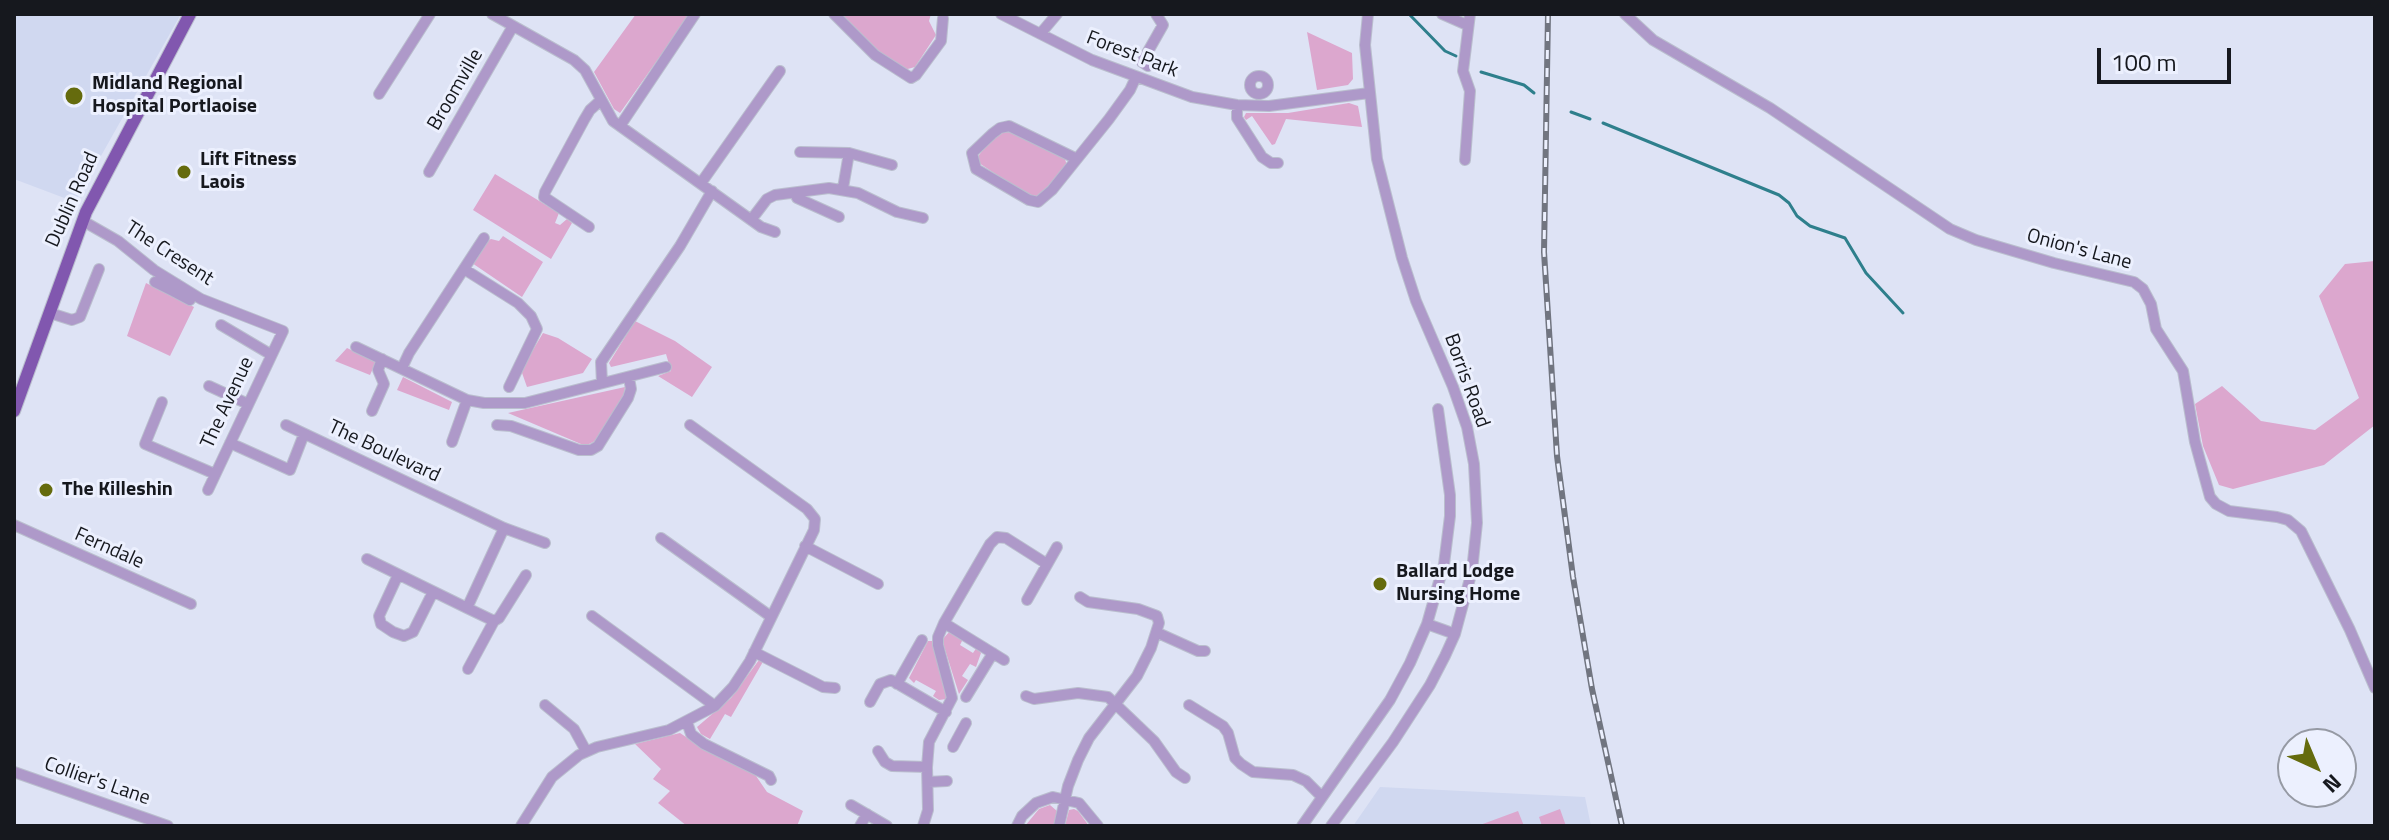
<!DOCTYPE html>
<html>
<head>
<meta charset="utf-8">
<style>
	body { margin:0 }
	#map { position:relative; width:2389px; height:840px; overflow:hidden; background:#dee3f5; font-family:"Titillium Web",sans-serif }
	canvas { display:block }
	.frame { position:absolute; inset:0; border:16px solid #16181e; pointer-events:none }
	.north { position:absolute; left:2277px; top:728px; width:80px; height:80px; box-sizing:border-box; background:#ecf0fe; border:2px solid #969aa4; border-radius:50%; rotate:136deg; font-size:22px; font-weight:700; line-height:32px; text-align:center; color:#16181e }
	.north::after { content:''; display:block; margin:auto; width:28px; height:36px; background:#656b0d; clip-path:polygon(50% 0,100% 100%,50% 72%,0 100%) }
	.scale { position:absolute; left:2097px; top:48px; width:134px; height:36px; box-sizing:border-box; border:4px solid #16181e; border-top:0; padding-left:10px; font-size:24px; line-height:28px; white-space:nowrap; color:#16181e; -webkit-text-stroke:6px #ecf0fe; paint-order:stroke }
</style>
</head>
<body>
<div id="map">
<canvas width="2389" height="840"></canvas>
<div class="frame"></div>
<div class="north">N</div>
<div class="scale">100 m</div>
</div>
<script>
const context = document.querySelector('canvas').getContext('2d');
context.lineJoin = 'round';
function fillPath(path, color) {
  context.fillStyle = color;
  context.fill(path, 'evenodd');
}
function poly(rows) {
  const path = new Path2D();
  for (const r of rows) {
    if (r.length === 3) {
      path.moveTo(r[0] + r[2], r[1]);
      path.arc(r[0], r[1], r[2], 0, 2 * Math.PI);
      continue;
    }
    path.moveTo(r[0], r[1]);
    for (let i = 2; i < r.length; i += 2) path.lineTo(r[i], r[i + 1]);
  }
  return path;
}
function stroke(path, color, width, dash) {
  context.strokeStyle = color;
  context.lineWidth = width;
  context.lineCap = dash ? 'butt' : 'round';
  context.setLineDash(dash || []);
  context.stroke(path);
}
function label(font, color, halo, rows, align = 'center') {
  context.font = font + ' "Titillium Web",sans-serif';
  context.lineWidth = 6;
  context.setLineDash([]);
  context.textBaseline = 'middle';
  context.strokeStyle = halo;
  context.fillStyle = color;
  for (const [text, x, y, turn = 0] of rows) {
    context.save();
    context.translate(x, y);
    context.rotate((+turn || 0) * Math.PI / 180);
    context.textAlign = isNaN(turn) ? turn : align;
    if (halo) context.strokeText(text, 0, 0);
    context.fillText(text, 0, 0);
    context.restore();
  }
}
fillPath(poly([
	[14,14,181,14,75,202,14,179],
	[1380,787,1585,797,1591,826,1353,826]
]), '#d0d8f0');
fillPath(poly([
	[636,14,690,14,620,113,614,109,594,72],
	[838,14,931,14,929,21,936,35,915,67,904,70,871,46],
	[1307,32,1352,53,1353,79,1348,85,1317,90],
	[1349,103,1358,106,1362,127,1286,119,1275,144,1272,145,1252,116,1246,120,1244,117,1246,113,1288,113],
	[1009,131,1065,159,1067,166,1040,197,1030,197,979,163,979,155,989,142,1002,133],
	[495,174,559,213,555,223,560,225,567,219,572,223,551,259,473,210],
	[503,236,543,262,522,297,472,263,486,242,491,239,499,241],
	[2375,261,2375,425,2324,465,2233,489,2219,485,2203,446,2195,404,2222,386,2261,421,2315,430,2359,398,2319,296,2345,264],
	[146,283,194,307,170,356,127,336],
	[635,321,675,341,712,367,692,397,658,376,671,371,666,354,611,367,609,363],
	[543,333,558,338,592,359,583,373,527,387,521,370],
	[347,348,376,362,370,375,335,361],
	[403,377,452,402,449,410,397,390],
	[625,387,624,397,595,441,589,444,581,444,508,413],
	[950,631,963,639,960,645,973,653,977,647,981,653,976,667,970,664,962,676,968,680,959,694,942,640],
	[928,641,933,641,947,691,946,699,939,700,933,696,936,691,916,680,914,683,909,678],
	[759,660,764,660,731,717,725,714,710,739,701,734,697,727,731,698],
	[680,733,710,753,754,773,767,792,803,811,797,826,687,826,658,803,670,791,653,779,661,769,635,744],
	[1050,805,1057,811,1057,826,1025,826,1039,809],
	[1074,809,1078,811,1089,826,1065,826,1069,810],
	[1560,809,1566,826,1542,826,1539,817],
	[1518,811,1524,826,1481,826,1480,825]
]), '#dca7ce');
stroke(poly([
	[1409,14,1445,51,1456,56],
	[1481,72,1524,85,1534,93],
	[1571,112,1590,119],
	[1603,123,1779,195,1789,203,1797,216,1810,226,1845,238,1866,273,1903,313]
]), '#2e7f8c', 3);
const minor = poly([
	[492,14,574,60,585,70,613,121,761,227,775,232],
	[834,14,875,55,911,78,916,75,941,41,943,18],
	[1001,14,1092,60,1192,97,1237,105,1269,106,1369,93],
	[1442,14,1467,25],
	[1625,14,1653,40,1770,108,1950,229,1976,240,2054,263,2134,282,2143,289,2151,304,2156,329,2183,371,2195,442,2210,497,2216,504,2229,511,2277,517,2288,520,2301,531,2350,630,2375,688],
	[1041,33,1057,14],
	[1148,66,1142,62,1163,25,1156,14],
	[1259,85,9],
	[379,94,430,14],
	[1237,105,1237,118,1262,157,1271,163,1278,163],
	[620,126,695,14],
	[800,152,849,153,892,165],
	[1077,159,1009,126,1000,128,992,134,972,153,976,169,1029,200,1038,202,1052,190,1109,119,1130,90,1136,77],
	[1465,160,1470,91,1463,71,1470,14],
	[429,172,513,26],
	[701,183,780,71],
	[843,188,849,153],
	[795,193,797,198,839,217],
	[751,220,767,199,775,195,829,188,858,193,897,212,923,218],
	[83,221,118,241,154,270,201,299,283,331,208,490],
	[589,227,544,197,545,192,584,120,590,110,600,101],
	[464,269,518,303,531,316,537,329,509,387],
	[155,282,173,291],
	[177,284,173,291,190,300],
	[50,313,72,320,80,317,99,269],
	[221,325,270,354],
	[356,347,467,400,484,403,525,403,666,367],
	[402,368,409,353,484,238],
	[602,383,601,362,680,246,712,191],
	[209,386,248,404],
	[162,402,145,444,215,474],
	[372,411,384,384,378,370,382,359],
	[286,425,504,528,545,543],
	[497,425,511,426,579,450,591,450,598,446,628,398,631,389,629,378],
	[452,442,467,400],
	[230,443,290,470,304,434],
	[14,525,191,604],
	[504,528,467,608,494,621,499,618,526,575],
	[661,538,770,616],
	[805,546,878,584],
	[367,559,467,608],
	[398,575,379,616,381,624,393,632,404,636,413,632,433,592],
	[1027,600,1057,547],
	[592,616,715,706],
	[944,623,1004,660],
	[1427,624,1455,634],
	[1158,633,1198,651,1205,651],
	[754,652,823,687,835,688],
	[468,669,494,621],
	[897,684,922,640],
	[1026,696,1034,699,1078,693,1108,697,1154,741,1176,772,1185,778],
	[966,697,993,653],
	[870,702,880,684,891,680,946,712],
	[545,705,574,729,586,751],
	[1189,705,1223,726,1228,733,1235,758,1241,764,1253,772,1293,775,1306,781,1322,797],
	[687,722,691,734,704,744,769,776,771,780],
	[953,747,966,723],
	[878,751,885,762,892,766,927,767],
	[14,772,168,826],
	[928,782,947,781],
	[851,805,887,826],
	[521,826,552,777,579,755,597,747,669,730,715,706,733,687,750,661,814,530,815,519,807,509,690,425],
	[860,826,867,814],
	[923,826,928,810,927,767,929,742,952,698,938,645,938,637,944,623,990,544,997,537,1006,538,1047,564],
	[1017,826,1022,816,1036,803,1053,797,1079,803,1098,826],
	[1059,826,1068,786,1078,760,1089,738,1137,676,1151,648,1159,623,1157,616,1138,609,1088,602,1080,597],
	[1302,826,1390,700,1410,663,1427,624,1444,564,1450,516,1450,495,1438,409],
	[1331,826,1393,742,1430,685,1445,656,1455,634,1472,571,1477,523,1474,464,1467,427,1453,387,1416,301,1402,258,1377,159,1365,45,1368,14]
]);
const major = poly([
	[14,411,86,212,190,14]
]);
stroke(minor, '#babece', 12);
stroke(major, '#babece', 14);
stroke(minor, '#ae99c9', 10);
stroke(major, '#8157af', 12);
const rail = poly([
	[1548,14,1544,252,1557,456,1573,577,1592,689,1622,826]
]);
stroke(rail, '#717580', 6);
stroke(rail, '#ecf0fe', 3, [9]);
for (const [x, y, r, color] of [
	[74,96,10,"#656b0d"],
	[184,172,8,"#656b0d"],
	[46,490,8,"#656b0d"],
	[1380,584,8,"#656b0d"]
]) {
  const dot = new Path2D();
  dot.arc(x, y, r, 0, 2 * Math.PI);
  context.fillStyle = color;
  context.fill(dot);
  stroke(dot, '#ecf0fe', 3);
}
label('20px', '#16181e', '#ecf0fe', [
	["Forest Park",1132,55,21],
	["Broomville",456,90,-60],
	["Dublin Road",73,200,-66],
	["Onion's Lane",2079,250,15],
	["The Cresent",169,254,33],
	["Borris Road",1466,381,70],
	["The Avenue",228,403,-65],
	["The Boulevard",384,452,25],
	["Ferndale",109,549,24],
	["Collier's Lane",97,782,19]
]);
label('bold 20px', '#16181e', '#ecf0fe', [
	["Midland Regional",92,84],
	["Hospital Portlaoise",92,107],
	["Lift Fitness",200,160],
	["Laois",200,183],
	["The Killeshin",62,490],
	["Ballard Lodge",1396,572],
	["Nursing Home",1396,595]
], 'left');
</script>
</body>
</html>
